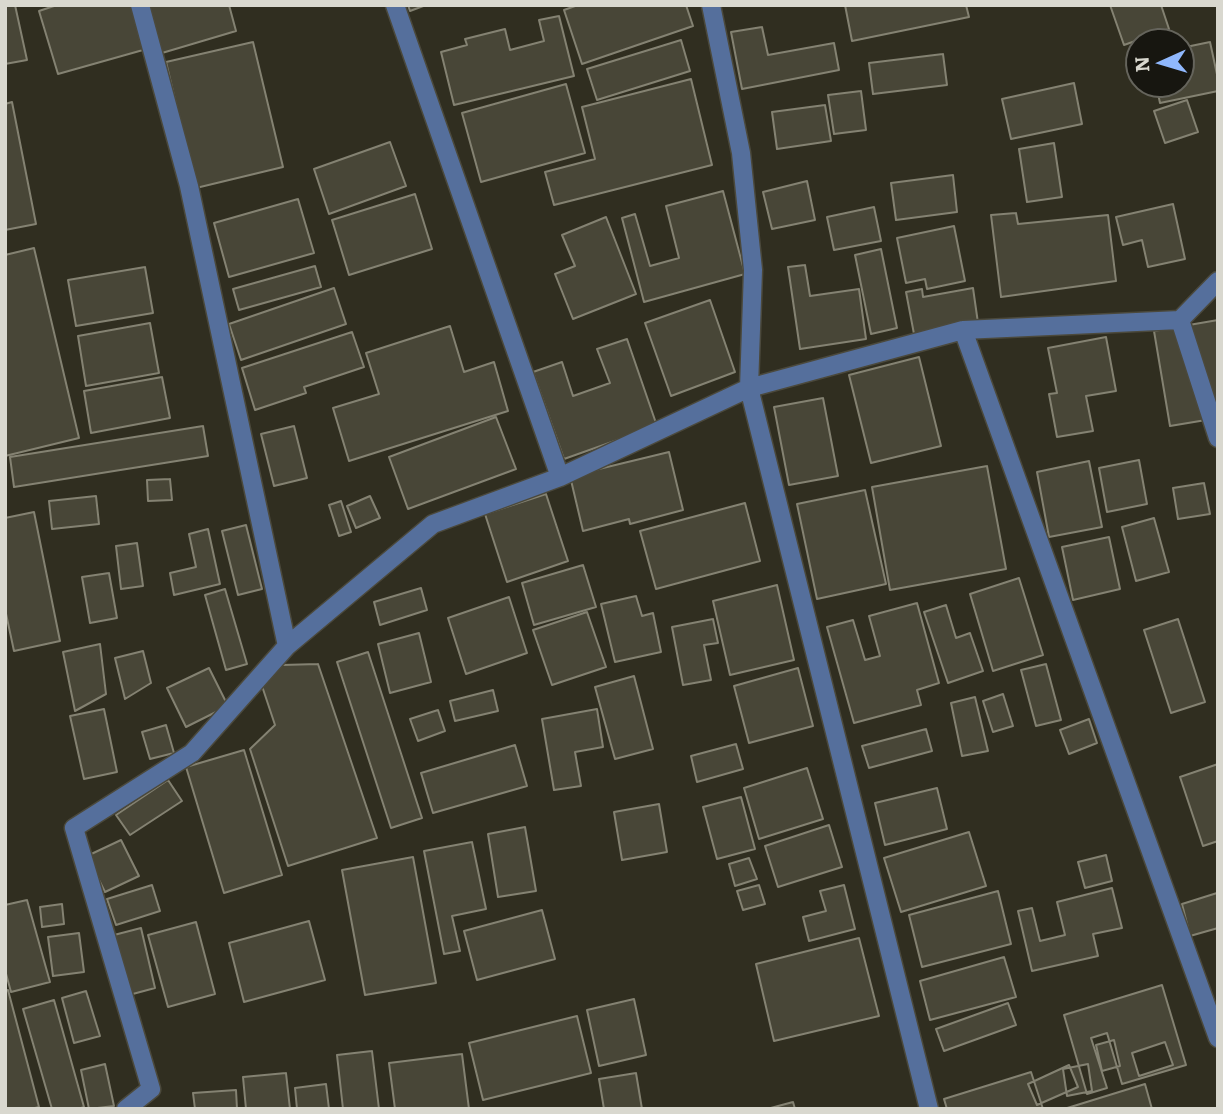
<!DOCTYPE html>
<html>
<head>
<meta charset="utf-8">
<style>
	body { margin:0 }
	#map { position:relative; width:1223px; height:1114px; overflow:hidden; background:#302e20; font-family:Literata,serif }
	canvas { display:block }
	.frame { position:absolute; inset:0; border:7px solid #d9d8cf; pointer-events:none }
	.north { position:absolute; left:1125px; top:28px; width:70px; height:70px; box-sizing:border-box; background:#171610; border:2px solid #65645c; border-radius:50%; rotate:266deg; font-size:19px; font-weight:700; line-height:28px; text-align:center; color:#d9d8cf }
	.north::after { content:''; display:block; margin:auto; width:24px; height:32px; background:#90b8fd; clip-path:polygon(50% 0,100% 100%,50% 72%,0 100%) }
</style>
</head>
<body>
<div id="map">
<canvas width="1223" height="1114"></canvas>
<div class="frame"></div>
<div class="north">N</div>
</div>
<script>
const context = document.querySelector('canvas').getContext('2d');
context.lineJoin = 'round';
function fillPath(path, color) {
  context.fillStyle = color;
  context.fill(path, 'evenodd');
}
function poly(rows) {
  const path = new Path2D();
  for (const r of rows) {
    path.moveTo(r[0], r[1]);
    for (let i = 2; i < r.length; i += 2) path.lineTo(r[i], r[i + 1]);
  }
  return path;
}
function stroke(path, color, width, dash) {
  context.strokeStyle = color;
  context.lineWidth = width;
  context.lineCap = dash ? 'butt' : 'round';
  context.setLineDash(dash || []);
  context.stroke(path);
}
const building = poly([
	[5,5,15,5,27,60,5,64,5,5],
	[57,5,131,5,143,50,58,74,39,11,57,5],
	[229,5,236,31,162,53,148,6,229,5],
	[408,5,426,5,410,11,408,5],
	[578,5,686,5,693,26,582,64,564,10,578,5],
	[845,5,966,5,969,17,852,41,845,5],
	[1110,5,1161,5,1169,29,1124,45,1110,5],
	[559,16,574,76,454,105,441,52,467,45,465,39,505,29,510,50,544,41,539,20,559,16],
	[762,27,768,55,834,43,839,70,742,89,731,32,762,27],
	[681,40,690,71,597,100,587,69,681,40],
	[253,42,283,167,196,188,166,62,253,42],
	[1210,42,1218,79,1218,91,1160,103,1156,84,1181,84,1181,48,1210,42],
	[943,54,947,85,873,94,869,63,943,54],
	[691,79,712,165,554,205,545,172,595,159,582,107,691,79],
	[1074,83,1082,124,1011,139,1002,99,1074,83],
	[566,84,585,153,481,182,462,113,566,84],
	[861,91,866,130,834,134,828,95,861,91],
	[1187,100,1198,132,1165,143,1154,111,1187,100],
	[12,102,36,224,5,230,5,104,12,102],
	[825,105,831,141,777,149,772,112,825,105],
	[390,142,406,186,329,214,314,169,390,142],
	[1054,143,1062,197,1027,202,1019,149,1054,143],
	[953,175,957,212,896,220,891,183,953,175],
	[807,181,815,220,772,229,763,192,807,181],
	[723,191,745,274,644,302,622,218,635,214,650,266,679,258,666,206,723,191],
	[415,194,432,249,349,275,332,220,415,194],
	[298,199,314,253,229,277,214,223,298,199],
	[1173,204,1185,259,1148,267,1142,240,1123,245,1116,217,1173,204],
	[874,207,881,241,834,250,827,217,874,207],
	[1016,213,1018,224,1108,215,1116,281,1001,297,991,215,1016,213],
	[606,217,636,294,573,319,555,274,575,266,562,235,606,217],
	[954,226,965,281,927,289,925,279,906,283,897,238,954,226],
	[34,248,79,438,5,456,5,255,34,248],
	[881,249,897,328,871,334,855,255,881,249],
	[805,265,810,296,859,289,866,339,800,349,788,267,805,265],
	[315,266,321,287,239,310,233,289,315,266],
	[145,267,153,313,76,326,68,280,145,267],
	[334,288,346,324,241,360,229,324,334,288],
	[973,288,978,323,914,334,906,292,922,289,923,297,973,288],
	[710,300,735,372,671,396,645,323,710,300],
	[1218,320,1218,418,1170,426,1154,331,1218,320],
	[150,323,159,373,86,386,78,336,150,323],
	[450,326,464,372,494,362,508,411,349,461,333,408,379,394,366,353,450,326],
	[352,332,364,367,304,387,306,393,255,410,242,368,352,332],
	[1106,337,1116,391,1086,396,1093,431,1057,437,1049,394,1057,393,1048,348,1106,337],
	[627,339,657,426,564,459,533,372,562,362,573,396,610,383,597,349,627,339],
	[919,357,941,446,871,463,849,375,919,357],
	[162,377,170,418,91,433,84,391,162,377],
	[823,398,838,476,789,485,774,407,823,398],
	[496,417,516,469,408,509,389,457,496,417],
	[203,426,208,456,14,487,10,457,203,426],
	[294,426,307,478,274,486,261,434,294,426],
	[669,452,683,510,630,524,629,519,583,531,570,476,669,452],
	[1139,460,1147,504,1107,512,1099,468,1139,460],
	[1089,461,1102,527,1049,537,1037,472,1089,461],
	[987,466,1006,569,890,590,872,487,987,466],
	[170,479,172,500,148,501,147,480,170,479],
	[1204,483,1210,514,1178,519,1173,488,1204,483],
	[865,490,886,584,817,599,797,504,865,490],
	[546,494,568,561,507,582,485,514,546,494],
	[96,496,99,524,52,529,49,501,96,496],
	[370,496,380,518,356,528,347,506,370,496],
	[341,501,351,532,339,536,329,505,341,501],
	[745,503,760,561,656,589,640,531,745,503],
	[34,512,60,641,14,651,5,609,5,518,34,512],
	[1154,518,1169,572,1136,581,1122,527,1154,518],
	[246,525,262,589,238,595,222,531,246,525],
	[208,529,220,584,174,595,170,573,196,567,189,534,208,529],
	[1109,537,1120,589,1073,600,1062,547,1109,537],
	[137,543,143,586,121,589,116,546,137,543],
	[583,565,596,607,534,625,522,583,583,565],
	[109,573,117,618,90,623,82,577,109,573],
	[1019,578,1043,655,993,671,970,594,1019,578],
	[777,585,794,660,730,675,713,601,777,585],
	[421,588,427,610,380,625,374,602,421,588],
	[225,589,247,664,226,670,205,595,225,589],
	[636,596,642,616,653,613,661,652,615,662,601,604,636,596],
	[509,597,527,653,466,674,448,618,509,597],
	[917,603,939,683,917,690,921,705,854,723,827,627,853,620,865,660,880,656,869,616,917,603],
	[946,605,956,638,970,633,983,671,948,683,924,612,946,605],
	[587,612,606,667,552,685,533,630,587,612],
	[713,619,718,643,704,645,711,680,683,685,672,627,713,619],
	[1178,619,1205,702,1171,713,1144,630,1178,619],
	[419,633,431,682,390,693,378,644,419,633],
	[100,644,106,694,75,711,63,652,100,644],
	[143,651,151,683,125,699,115,658,143,651],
	[368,652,422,818,391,828,337,662,368,652],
	[318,664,377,838,288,866,250,749,275,725,262,686,282,665,318,664],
	[1046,664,1061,720,1036,726,1021,670,1046,664],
	[209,668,228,706,186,727,167,688,209,668],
	[798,668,813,726,749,743,734,686,798,668],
	[634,676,653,749,615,759,595,687,634,676],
	[493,690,498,711,455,721,450,701,493,690],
	[1003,694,1013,726,993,732,983,701,1003,694],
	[975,697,988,751,962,756,951,703,975,697],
	[104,709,117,772,84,779,70,716,104,709],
	[597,709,603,747,575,752,581,786,554,790,542,719,597,709],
	[438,710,445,731,418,741,410,719,438,710],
	[1089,719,1097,743,1069,754,1060,730,1089,719],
	[166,725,174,753,150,759,142,732,166,725],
	[926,729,932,751,869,768,862,746,926,729],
	[736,744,743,769,697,782,691,756,736,744],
	[515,745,527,786,433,813,421,773,515,745],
	[244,750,282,875,224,893,186,767,244,750],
	[1218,764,1218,841,1203,846,1180,777,1218,764],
	[807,768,823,819,759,839,744,788,807,768],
	[168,780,182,801,130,835,116,815,168,780],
	[937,788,947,829,885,845,875,803,937,788],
	[741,797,755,849,717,859,703,807,741,797],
	[659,804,667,852,622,860,614,812,659,804],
	[829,825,842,867,778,887,765,846,829,825],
	[525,827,536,891,498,897,488,834,525,827],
	[969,832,986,886,901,912,884,858,969,832],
	[121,840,139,876,105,892,87,856,121,840],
	[472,842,486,909,452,916,460,951,444,954,424,851,472,842],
	[1106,855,1112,881,1085,888,1078,862,1106,855],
	[413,857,436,983,365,995,342,870,413,857],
	[749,858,757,879,735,886,729,864,749,858],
	[152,885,160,911,116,925,107,899,152,885],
	[759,885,765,904,743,910,737,891,759,885],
	[844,885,855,929,809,941,803,917,826,911,820,891,844,885],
	[1112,888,1122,928,1093,934,1098,956,1032,971,1018,911,1032,908,1040,941,1065,935,1057,902,1112,888],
	[998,891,1011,944,922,967,909,915,998,891],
	[1217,893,1218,928,1190,936,1182,904,1217,893],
	[27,900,50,982,11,992,5,970,5,905,27,900],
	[62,904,64,924,42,927,40,907,62,904],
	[542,910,555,959,477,980,464,931,542,910],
	[309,921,325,980,244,1002,229,943,309,921],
	[196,922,215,994,168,1007,148,935,196,922],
	[141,928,155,988,129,995,114,935,141,928],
	[79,933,84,972,53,976,48,937,79,933],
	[859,938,879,1016,774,1041,756,964,859,938],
	[1004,957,1016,997,930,1020,920,981,1004,957],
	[1162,985,1186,1065,1122,1084,1107,1033,1091,1038,1107,1088,1087,1094,1064,1015,1162,985],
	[8,990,39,1107,31,1109,5,1109,5,991,8,990],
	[86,991,100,1036,74,1043,62,998,86,991],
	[634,999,646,1055,599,1066,587,1010,634,999],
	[54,1000,84,1107,78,1109,52,1109,23,1009,54,1000],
	[1008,1003,1016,1025,944,1051,936,1029,1008,1003],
	[577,1016,591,1073,483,1100,469,1043,577,1016],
	[1114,1040,1120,1066,1102,1071,1096,1045,1114,1040],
	[1165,1042,1173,1065,1139,1076,1132,1053,1165,1042],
	[372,1051,379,1109,343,1109,337,1055,372,1051],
	[462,1054,469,1109,395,1109,389,1063,462,1054],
	[105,1064,114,1106,89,1109,81,1070,105,1064],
	[1088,1064,1092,1091,1067,1096,1063,1069,1088,1064],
	[1069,1065,1078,1087,1037,1105,1028,1084,1069,1065],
	[1031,1072,1043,1109,947,1109,944,1099,1031,1072],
	[286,1073,290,1109,246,1109,243,1077,286,1073],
	[636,1073,642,1109,604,1109,599,1079,636,1073],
	[326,1084,329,1109,297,1109,295,1088,326,1084],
	[1145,1084,1152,1109,1064,1109,1145,1084],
	[236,1090,237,1109,195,1109,193,1093,236,1090],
	[793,1102,795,1109,767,1109,793,1102]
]);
fillPath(building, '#484637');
stroke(building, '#848272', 2);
const minor = poly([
	[140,5,189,186,287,646],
	[395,5,560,477],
	[711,5,741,153,753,270,749,388,929,1109],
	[1218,281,1180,320,1218,438],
	[963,330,1180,320],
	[126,1109,151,1089,74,828,192,753,287,646,433,524,560,477,749,388,963,330,1218,1038]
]);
stroke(minor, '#4b493c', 21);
stroke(minor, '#556f9c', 18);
</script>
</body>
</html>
